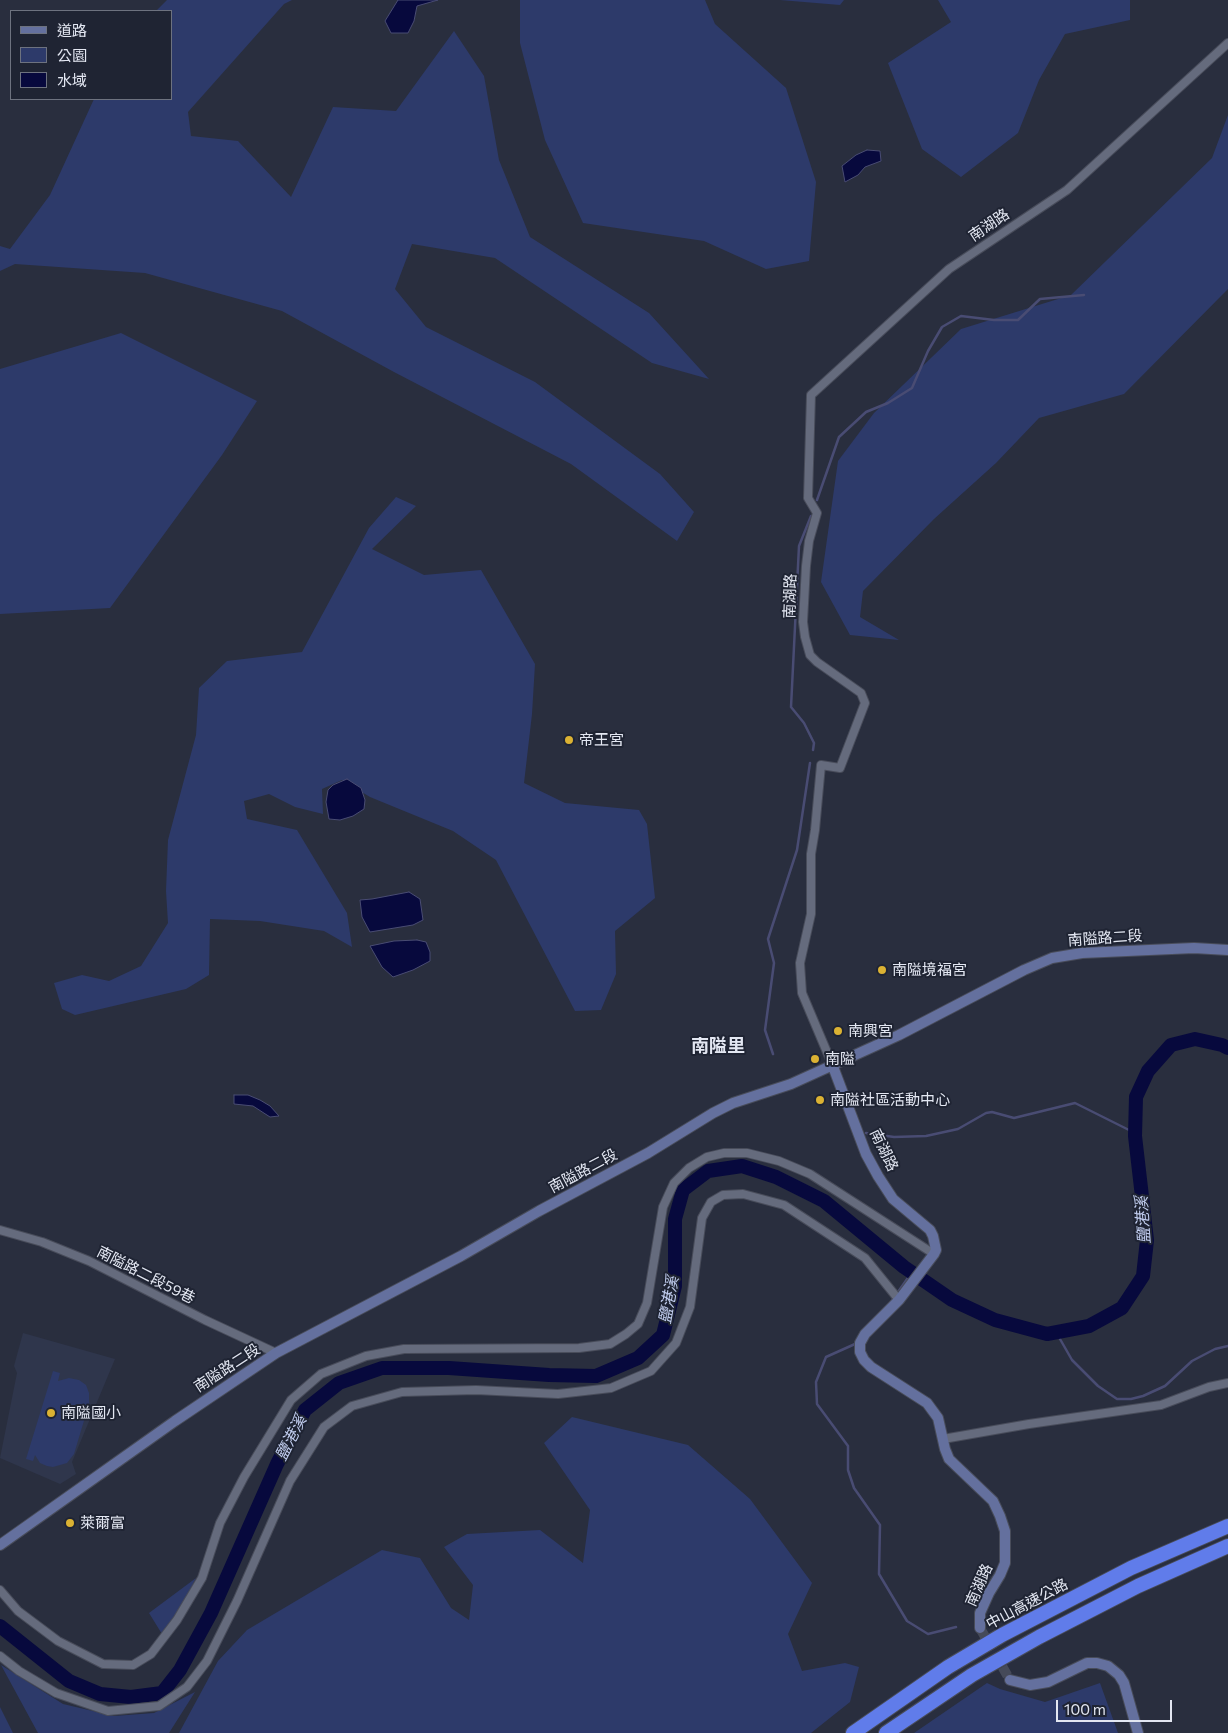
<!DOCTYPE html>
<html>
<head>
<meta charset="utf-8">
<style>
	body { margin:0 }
	#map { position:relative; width:1228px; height:1733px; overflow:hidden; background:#292e3e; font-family:Commissioner,"Noto Sans TC",sans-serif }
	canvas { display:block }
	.legend { position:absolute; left:10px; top:10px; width:162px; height:90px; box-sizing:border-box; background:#1f2433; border:1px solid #6d727f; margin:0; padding:6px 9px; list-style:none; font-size:15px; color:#e3e7f2 }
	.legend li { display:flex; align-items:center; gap:10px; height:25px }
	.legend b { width:25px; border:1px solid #6d727f }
	.scale { position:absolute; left:1056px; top:1700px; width:116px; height:22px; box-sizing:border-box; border:2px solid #e3e7f2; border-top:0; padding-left:6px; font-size:15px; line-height:18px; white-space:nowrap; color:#e3e7f2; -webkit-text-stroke:4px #1f2433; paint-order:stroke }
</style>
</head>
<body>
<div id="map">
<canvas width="1228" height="1733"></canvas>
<ul class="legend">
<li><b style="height:6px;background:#64709e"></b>道路</li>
<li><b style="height:14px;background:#2d3a6a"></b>公園</li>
<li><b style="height:14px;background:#07093d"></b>水域</li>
</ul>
<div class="scale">100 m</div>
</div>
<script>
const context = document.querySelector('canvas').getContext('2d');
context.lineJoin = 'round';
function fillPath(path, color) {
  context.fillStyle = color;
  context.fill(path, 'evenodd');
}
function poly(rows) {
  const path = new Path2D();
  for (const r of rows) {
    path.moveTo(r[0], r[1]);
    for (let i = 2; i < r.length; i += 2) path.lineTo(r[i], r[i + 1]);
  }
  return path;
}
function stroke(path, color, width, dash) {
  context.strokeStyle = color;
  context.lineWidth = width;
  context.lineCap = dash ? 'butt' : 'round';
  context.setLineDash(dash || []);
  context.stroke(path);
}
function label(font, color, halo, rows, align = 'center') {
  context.font = font + ' Commissioner,"Noto Sans TC",sans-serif';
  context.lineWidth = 4;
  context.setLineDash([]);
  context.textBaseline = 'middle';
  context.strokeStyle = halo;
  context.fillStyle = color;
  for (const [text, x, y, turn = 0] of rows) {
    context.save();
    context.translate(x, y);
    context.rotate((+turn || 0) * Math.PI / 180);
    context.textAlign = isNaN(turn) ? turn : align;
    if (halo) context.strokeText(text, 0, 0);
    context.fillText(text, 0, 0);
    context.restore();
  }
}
fillPath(poly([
	[23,1333,115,1359,72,1462,76,1474,60,1484,0,1458,17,1373,14,1366]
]), '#2f364c');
fillPath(poly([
	[167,0,292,0,284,4,188,112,191,136,238,141,291,197,333,107,396,111,454,31,484,76,499,160,530,237,649,313,709,379,652,363,495,258,412,244,395,289,426,327,535,382,660,474,694,512,677,541,571,464,394,372,282,311,145,273,15,264,0,271,0,246,10,249,50,195,94,99,171,99,171,11,156,11],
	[520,0,705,0,715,24,786,88,816,182,809,261,766,269,704,241,583,223,545,140,520,43],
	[780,0,844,0,840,5],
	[938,0,1130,0,1130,20,1065,34,1039,80,1018,133,961,177,922,149,888,63,951,22],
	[1228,115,1228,289,1124,394,1039,418,996,463,934,519,863,591,860,617,899,640,850,635,821,582,838,461,874,413,961,329,1071,295,1212,158],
	[121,333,257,401,222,455,110,608,0,614,0,369],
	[396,497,416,506,372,549,424,575,481,570,535,664,532,714,524,783,565,803,639,810,647,824,655,898,615,931,616,974,601,1010,575,1011,496,860,453,831,370,797,342,780,322,789,323,814,295,807,269,794,244,801,247,819,297,830,347,913,352,947,324,931,260,921,210,919,209,975,186,989,75,1015,62,1009,54,983,82,975,109,981,141,966,168,923,166,891,168,840,196,735,199,688,227,661,302,652,369,528],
	[53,1371,60,1373,58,1381,69,1378,79,1380,86,1385,89,1393,89,1404,74,1454,67,1463,53,1467,47,1466,40,1463,35,1455,33,1461,26,1459],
	[572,1417,688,1445,750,1499,812,1583,788,1634,802,1671,845,1663,859,1667,850,1702,811,1733,179,1733,218,1661,247,1630,382,1550,420,1558,451,1608,469,1620,473,1585,444,1547,467,1534,540,1530,583,1563,590,1510,544,1443],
	[196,1578,180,1608,162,1634,149,1613],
	[1,1665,63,1704,114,1716,154,1713,195,1692,169,1733,38,1733],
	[987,1683,1000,1689,1045,1702,1100,1683,1118,1733,914,1733],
	[0,1707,13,1733,0,1733]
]), '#2d3a6a');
const water = poly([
	[398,0,438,0,417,6,414,21,408,33,391,33,385,21,398,0],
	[867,150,880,151,881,161,865,167,858,175,845,182,842,166,856,155,867,150],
	[347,779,361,788,365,800,364,809,353,816,340,820,329,819,326,802,328,790,333,785,347,779],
	[409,892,420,899,423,920,413,925,370,932,362,917,360,900,372,899,409,892],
	[417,940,426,942,430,952,430,961,413,970,393,977,382,967,370,946,394,941,417,940],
	[234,1095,248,1095,260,1100,270,1106,279,1116,270,1117,253,1106,234,1104,234,1095]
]);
fillPath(water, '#07093d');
stroke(water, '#494c73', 1);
stroke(poly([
	[817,500,839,437,866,412,888,403,912,388,928,351,942,327,961,316,994,320,1018,320,1040,299,1084,295],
	[811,516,799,546,791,707,804,723,814,743,813,750],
	[773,1054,765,1030,774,963,768,939,797,850,810,763],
	[866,1133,894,1137,926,1136,958,1129,986,1113,992,1112,1014,1118,1075,1103,1135,1133],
	[891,1302,912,1272],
	[1056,1332,1072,1360,1098,1386,1117,1399,1131,1399,1143,1396,1165,1386,1192,1361,1215,1349,1228,1346],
	[856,1342,855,1344,826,1357,816,1382,817,1404,848,1446,848,1470,854,1488,880,1525,879,1574,907,1621,928,1634,956,1627]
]), '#494c73', 2.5);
stroke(poly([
	[0,1626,69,1681,100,1694,131,1697,162,1693,180,1670,211,1613,277,1464,305,1410,339,1383,382,1368,449,1368,549,1375,596,1376,638,1358,663,1335,675,1286,675,1219,683,1190,708,1171,742,1166,776,1177,824,1201,904,1267,952,1300,995,1320,1047,1334,1089,1326,1122,1308,1143,1276,1147,1240,1135,1136,1136,1097,1148,1071,1171,1045,1195,1039,1222,1045,1228,1048]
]), '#07093d', 14);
stroke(poly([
	[980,1628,1010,1680]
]), '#454a59', 10, [10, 5]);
const street = poly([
	[832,1064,802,993,800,963,811,914,811,854,815,830,821,765,840,768,865,703,861,693,817,662,810,655,805,637,803,622,806,566,809,541,817,513,808,498,811,395,949,269,1067,190,1228,43],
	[0,1230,42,1242,89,1261,205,1320,276,1353],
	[943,1439,1029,1424,1161,1405,1209,1387,1228,1383],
	[0,1590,18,1611,58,1641,103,1664,133,1665,151,1654,177,1620,202,1578,220,1523,244,1477,291,1400,321,1374,366,1356,404,1349,579,1348,610,1344,626,1334,638,1324,647,1303,663,1207,674,1183,689,1168,707,1157,724,1153,747,1153,779,1161,810,1174,934,1254],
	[0,1656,19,1671,56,1693,108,1711,159,1706,187,1687,207,1661,237,1601,290,1481,324,1427,352,1406,402,1392,476,1390,558,1394,611,1388,651,1371,676,1343,690,1307,702,1218,711,1202,723,1195,743,1194,784,1205,865,1258,899,1300]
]);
const secondary = poly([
	[832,1064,866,1154,878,1176,893,1199,930,1230,933,1236,936,1250,934,1254,899,1300,865,1334,860,1343,860,1352,864,1360,871,1367,927,1403,938,1418,945,1449,949,1459,993,1501,1000,1516,1005,1531,1005,1563,1000,1575,989,1593,980,1613,980,1628],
	[0,1545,175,1421,276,1353,461,1256,539,1211,648,1153,713,1113,733,1103,791,1084,899,1035,1024,970,1052,958,1082,953,1194,948,1228,950],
	[1010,1680,1030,1685,1048,1682,1087,1663,1097,1663,1108,1666,1119,1675,1124,1683,1138,1733]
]);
const highway = poly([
	[853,1733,948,1667,1002,1635,1131,1568,1228,1526],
	[886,1733,972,1675,1039,1637,1138,1586,1228,1546]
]);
stroke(street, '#484c5a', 10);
stroke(secondary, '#484c5a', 12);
stroke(highway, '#484c5a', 16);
stroke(street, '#656b7d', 8);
stroke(secondary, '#64709e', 10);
stroke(highway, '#607cea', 14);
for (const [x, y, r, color] of [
	[569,740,5,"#dbb233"],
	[882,970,5,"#dbb233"],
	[838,1031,5,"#dbb233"],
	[815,1059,5,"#dbb233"],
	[820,1100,5,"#dbb233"],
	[51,1413,5,"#dbb233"],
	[70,1523,5,"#dbb233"]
]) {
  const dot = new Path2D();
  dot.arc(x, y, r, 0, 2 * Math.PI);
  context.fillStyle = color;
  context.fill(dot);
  stroke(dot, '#1f2433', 2);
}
label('15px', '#e3e7f2', '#1f2433', [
	["南湖路",989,225,-34],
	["南湖路",790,596,-88],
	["南隘路二段",1105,938,-4],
	["南湖路",884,1150,64],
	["南隘路二段",583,1171,-28],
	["南隘路二段59巷",146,1275,27],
	["南隘路二段",227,1368,-33],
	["南湖路",979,1585,-66],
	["中山高速公路",1027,1604,-28]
]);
label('15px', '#e3e7f2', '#1f2433', [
	["帝王宮",579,740],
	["南隘境福宮",892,970],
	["南興宮",848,1031],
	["南隘",825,1059],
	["南隘社區活動中心",830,1100],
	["南隘國小",61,1413],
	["萊爾富",80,1523]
], 'left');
label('italic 16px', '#c1cdef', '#1f2433', [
	["鹽港溪",1143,1220,-94],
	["鹽港溪",669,1300,-80],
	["鹽港溪",291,1438,-63]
]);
label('bold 18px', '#e3e7f2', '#1f2433', [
	["南隘里",718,1046]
]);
</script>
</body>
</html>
